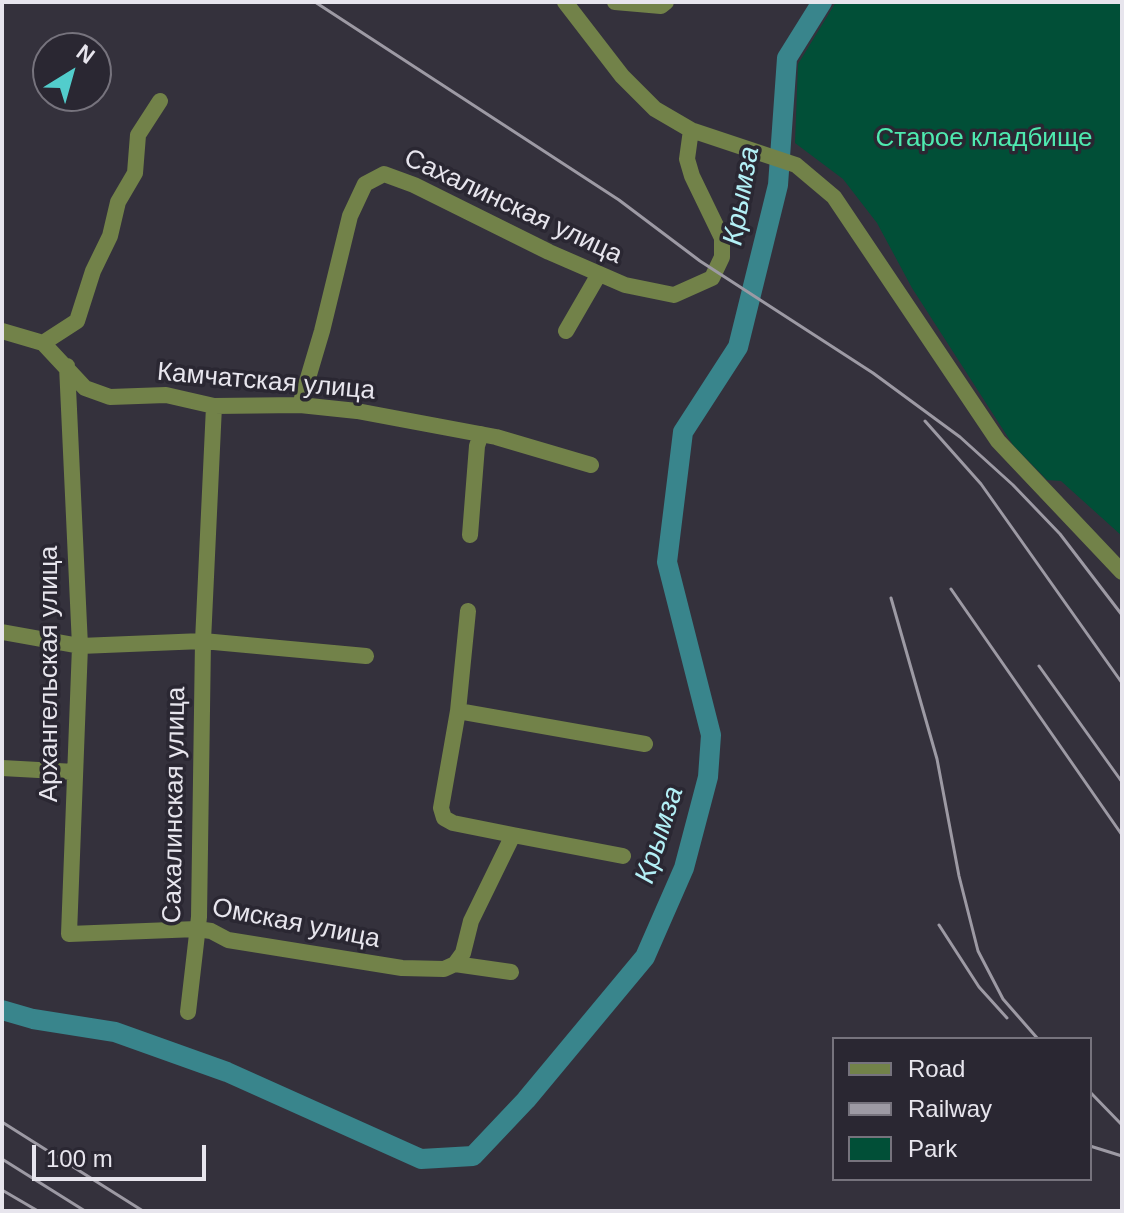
<!DOCTYPE html>
<html>
<head>
<meta charset="utf-8">
<style>
	body { margin:0 }
	#map { position:relative; width:1124px; height:1213px; overflow:hidden; background:#34313c; font-family:Helvetica,sans-serif }
	canvas { display:block }
	.frame { position:absolute; inset:0; border:4px solid #e7e5ed; pointer-events:none }
	.legend { position:absolute; left:832px; top:1037px; width:260px; height:144px; box-sizing:border-box; background:#2a2732; border:2px solid #76737d; margin:0; padding:10px 14px; list-style:none; font-size:24px; color:#e7e5ed }
	.legend li { display:flex; align-items:center; gap:16px; height:40px }
	.legend b { width:40px; border:2px solid #76737d }
	.north { position:absolute; left:32px; top:32px; width:80px; height:80px; box-sizing:border-box; background:#2a2732; border:2px solid #76737d; border-radius:50%; rotate:37deg; font-size:22px; font-weight:700; line-height:32px; text-align:center; color:#e7e5ed }
	.north::after { content:''; display:block; margin:auto; width:28px; height:36px; background:#52cdcc; clip-path:polygon(50% 0,100% 100%,50% 72%,0 100%) }
	.scale { position:absolute; left:32px; top:1145px; width:174px; height:36px; box-sizing:border-box; border:4px solid #e7e5ed; border-top:0; padding-left:10px; font-size:24px; line-height:28px; white-space:nowrap; color:#e7e5ed; -webkit-text-stroke:6px #2a2732; paint-order:stroke }
</style>
</head>
<body>
<div id="map">
<canvas width="1124" height="1213"></canvas>
<div class="frame"></div>
<ul class="legend">
<li><b style="height:10px;background:#728249"></b>Road</li>
<li><b style="height:10px;background:#9d9aa4"></b>Railway</li>
<li><b style="height:22px;background:#014f37"></b>Park</li>
</ul>
<div class="north">N</div>
<div class="scale">100 m</div>
</div>
<script>
const context = document.querySelector('canvas').getContext('2d');
context.lineJoin = 'round';
function fillPath(path, color) {
  context.fillStyle = color;
  context.fill(path, 'evenodd');
}
function poly(rows) {
  const path = new Path2D();
  for (const r of rows) {
    path.moveTo(r[0], r[1]);
    for (let i = 2; i < r.length; i += 2) path.lineTo(r[i], r[i + 1]);
  }
  return path;
}
function stroke(path, color, width, dash) {
  context.strokeStyle = color;
  context.lineWidth = width;
  context.lineCap = dash ? 'butt' : 'round';
  context.setLineDash(dash || []);
  context.stroke(path);
}
function label(font, color, halo, rows, align = 'center') {
  context.font = font + ' Helvetica,sans-serif';
  context.lineWidth = 7;
  context.setLineDash([]);
  context.textBaseline = 'middle';
  context.strokeStyle = halo;
  context.fillStyle = color;
  for (const [text, x, y, turn = 0] of rows) {
    context.save();
    context.translate(x, y);
    context.rotate((+turn || 0) * Math.PI / 180);
    context.textAlign = isNaN(turn) ? turn : align;
    if (halo) context.strokeText(text, 0, 0);
    context.fillText(text, 0, 0);
    context.restore();
  }
}
fillPath(poly([
	[836,2,1122,2,1122,536,1061,481,1047,480,1013,445,912,288,877,223,843,179,795,143,798,64]
]), '#014f37');
stroke(poly([
	[2,1010,33,1019,115,1032,227,1072,421,1159,473,1156,526,1100,645,957,684,868,708,777,711,735,667,562,683,432,738,347,778,185,787,58,822,2]
]), '#39858c', 20);
stroke(poly([
	[565,2,622,76,655,109,691,130,796,165,834,197,998,441,1122,572],
	[615,2,661,6,666,2],
	[2,331,43,343,85,388,110,397,166,395,214,406,300,405,357,411,496,437,591,465],
	[566,331,599,274],
	[43,343,77,321,93,271,110,236,118,202,135,173,138,135,160,101],
	[67,366,80,646,69,934,197,929,211,931,228,940,402,968,444,969,455,964,511,972],
	[300,405,322,331,350,216,365,184,384,174,414,185,549,252,625,285,674,295,712,278,722,257,722,238,692,176,687,159,691,130],
	[470,535,477,446,481,434],
	[2,632,80,646,203,641,366,656],
	[458,711,645,744],
	[2,768,75,772],
	[513,835,623,856],
	[455,964,463,953,471,921,513,835,453,823,444,818,441,808,458,711,468,611],
	[188,1012,199,917,203,641,214,406]
]), '#728249', 16);
stroke(poly([
	[315,2,619,200,700,261,873,373,960,437,1013,485,1060,534,1122,615],
	[925,421,981,484,1122,683],
	[951,589,1122,835],
	[891,598,937,759,959,876,978,951,1003,999,1038,1039],
	[1039,666,1122,782],
	[939,925,979,987,1007,1018],
	[1090,1092,1122,1125],
	[2,1122,143,1211],
	[1090,1146,1122,1156],
	[2,1159,85,1211],
	[2,1190,38,1211]
]), '#9d9aa4', 3);
label('26px', '#4eeab0', '#2a2732', [
	["Старое кладбище",984,139]
]);
label('26px', '#e7e5ed', '#2a2732', [
	["Сахалинская улица",513,207,25],
	["Камчатская улица",266,382,5],
	["Архангельская улица",50,674,-90],
	["Сахалинская улица",175,805,-89],
	["Омская улица",296,924,11]
]);
label('italic 28px', '#b3f0f6', '#2a2732', [
	["Крымза",742,196,-80],
	["Крымза",660,835,-72]
]);
</script>
</body>
</html>
